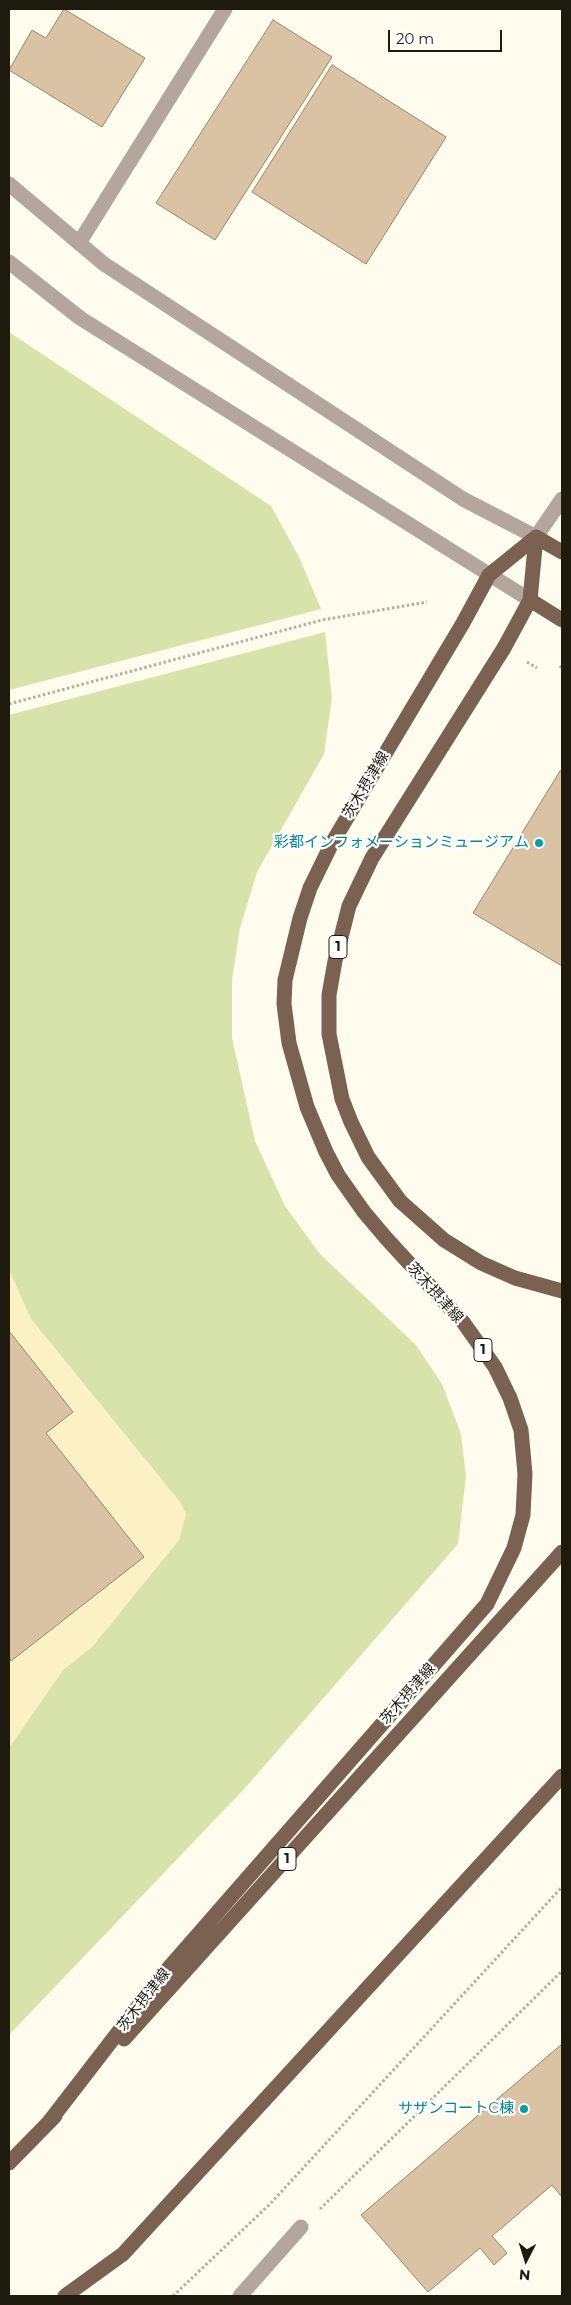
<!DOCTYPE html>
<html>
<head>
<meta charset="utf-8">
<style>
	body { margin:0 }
	#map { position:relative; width:571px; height:2305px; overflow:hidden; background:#fffbed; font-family:Montserrat,sans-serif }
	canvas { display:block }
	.frame { position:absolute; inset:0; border:10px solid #1e1a0d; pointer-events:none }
	.north { position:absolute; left:501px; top:2235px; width:50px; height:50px; -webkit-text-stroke:4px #fff; paint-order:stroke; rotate:185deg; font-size:14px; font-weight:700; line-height:20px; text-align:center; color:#1e1a0d }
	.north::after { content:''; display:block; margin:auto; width:18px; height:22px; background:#1e1a0d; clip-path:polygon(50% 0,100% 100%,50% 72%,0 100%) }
	.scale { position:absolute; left:388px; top:30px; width:114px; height:22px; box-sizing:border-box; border:2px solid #1e1a0d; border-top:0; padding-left:6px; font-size:15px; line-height:18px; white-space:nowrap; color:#1e1a0d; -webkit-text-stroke:4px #fff; paint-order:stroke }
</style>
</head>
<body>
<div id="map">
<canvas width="571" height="2305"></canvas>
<div class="frame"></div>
<div class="north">N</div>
<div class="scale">20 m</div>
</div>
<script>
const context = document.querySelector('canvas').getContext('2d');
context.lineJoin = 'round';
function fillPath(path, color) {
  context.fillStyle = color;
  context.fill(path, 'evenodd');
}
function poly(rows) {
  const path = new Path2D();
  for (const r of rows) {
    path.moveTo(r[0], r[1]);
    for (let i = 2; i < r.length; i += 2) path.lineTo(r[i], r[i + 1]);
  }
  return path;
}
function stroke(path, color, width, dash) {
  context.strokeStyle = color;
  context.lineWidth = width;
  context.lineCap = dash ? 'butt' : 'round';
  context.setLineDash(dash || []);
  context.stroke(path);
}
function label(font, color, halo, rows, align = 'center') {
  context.font = font + ' Montserrat,"Noto Sans JP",sans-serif';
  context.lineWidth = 4.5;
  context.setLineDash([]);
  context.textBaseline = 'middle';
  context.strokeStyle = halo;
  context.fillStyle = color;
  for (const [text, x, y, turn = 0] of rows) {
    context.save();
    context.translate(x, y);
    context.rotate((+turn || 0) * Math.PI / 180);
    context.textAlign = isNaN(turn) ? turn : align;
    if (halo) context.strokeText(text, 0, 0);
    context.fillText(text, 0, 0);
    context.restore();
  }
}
fillPath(poly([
	[9,1270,31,1319,180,1502,186,1514,179,1540,92,1647,63,1670,9,1748]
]), '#fcf1c5');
fillPath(poly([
	[9,332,271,506,299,557,321,609,9,690],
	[325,632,332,698,324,754,257,872,240,928,232,979,232,1038,255,1141,285,1206,320,1254,416,1345,442,1384,461,1434,466,1476,458,1544,245,1788,9,2035,9,1748,63,1670,92,1647,179,1540,186,1514,180,1502,31,1319,9,1270,9,715]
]), '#d7e3aa');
const building = poly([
	[64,9,145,58,102,127,9,70,32,30,46,38,64,9],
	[273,20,332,57,215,240,156,203,273,20],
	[332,65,446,137,366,264,252,192,332,65],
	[560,771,562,773,562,966,473,913,560,771],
	[9,1331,73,1412,46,1433,144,1557,11,1661,9,1657,9,1331],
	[562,2044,562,2197,552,2185,492,2236,507,2253,494,2265,480,2248,428,2292,361,2215,562,2044]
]);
fillPath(building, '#dac2a4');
stroke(building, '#9a8468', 1);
stroke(poly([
	[527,662,537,668],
	[560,668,562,665],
	[9,704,322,620,427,602],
	[320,2209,562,1971],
	[173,2296,270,2204,562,1887]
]), '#b3afa1', 3, [2.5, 2.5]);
stroke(poly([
	[79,243,225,9],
	[536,537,562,499],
	[240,2296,301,2227]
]), '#b5a69d', 15);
stroke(poly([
	[9,184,104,264,463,499,536,537],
	[9,262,80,318,530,600]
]), '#b5a69d', 15);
stroke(poly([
	[536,537,530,600,504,648,372,858,349,906,335,961,329,995,329,1034,342,1099,351,1122,368,1157,400,1201,444,1240,481,1263,515,1278,562,1291],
	[536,537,562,552],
	[530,600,562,620],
	[124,2039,562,1552],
	[49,2122,160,1978,487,1604,514,1548,523,1515,525,1474,521,1430,510,1398,495,1367,463,1322,386,1238,364,1212,338,1175,326,1152,307,1107,289,1043,284,1004,285,980,300,918,310,888,332,843,463,623,489,575,536,537],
	[9,2163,55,2116],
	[65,2296,123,2254,562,1776]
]), '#7a6151', 15);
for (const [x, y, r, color] of [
	[539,843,5,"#0f9aa8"],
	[524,2109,5,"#0f9aa8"]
]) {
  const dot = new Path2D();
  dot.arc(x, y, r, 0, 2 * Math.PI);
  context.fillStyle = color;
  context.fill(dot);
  stroke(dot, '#fff', 2);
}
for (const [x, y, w] of [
	[338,947,18],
	[483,1350,18],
	[287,1859,18]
]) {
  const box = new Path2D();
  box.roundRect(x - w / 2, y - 11.5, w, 23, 4);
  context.fillStyle = '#fff';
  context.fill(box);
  stroke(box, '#1e1a0d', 1);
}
label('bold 14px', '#1e1a0d', null, [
	["1",338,947],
	["1",483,1350],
	["1",287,1859]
]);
label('15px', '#1e1a0d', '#fff', [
	["茨木摂津線",366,785,-59],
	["茨木摂津線",435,1293,48],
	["茨木摂津線",408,1694,-49],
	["茨木摂津線",144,2000,-52]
]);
label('15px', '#0d838f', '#fff', [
	["彩都インフォメーションミュージアム",529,843],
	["サザンコートC棟",514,2109]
], 'right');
</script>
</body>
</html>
